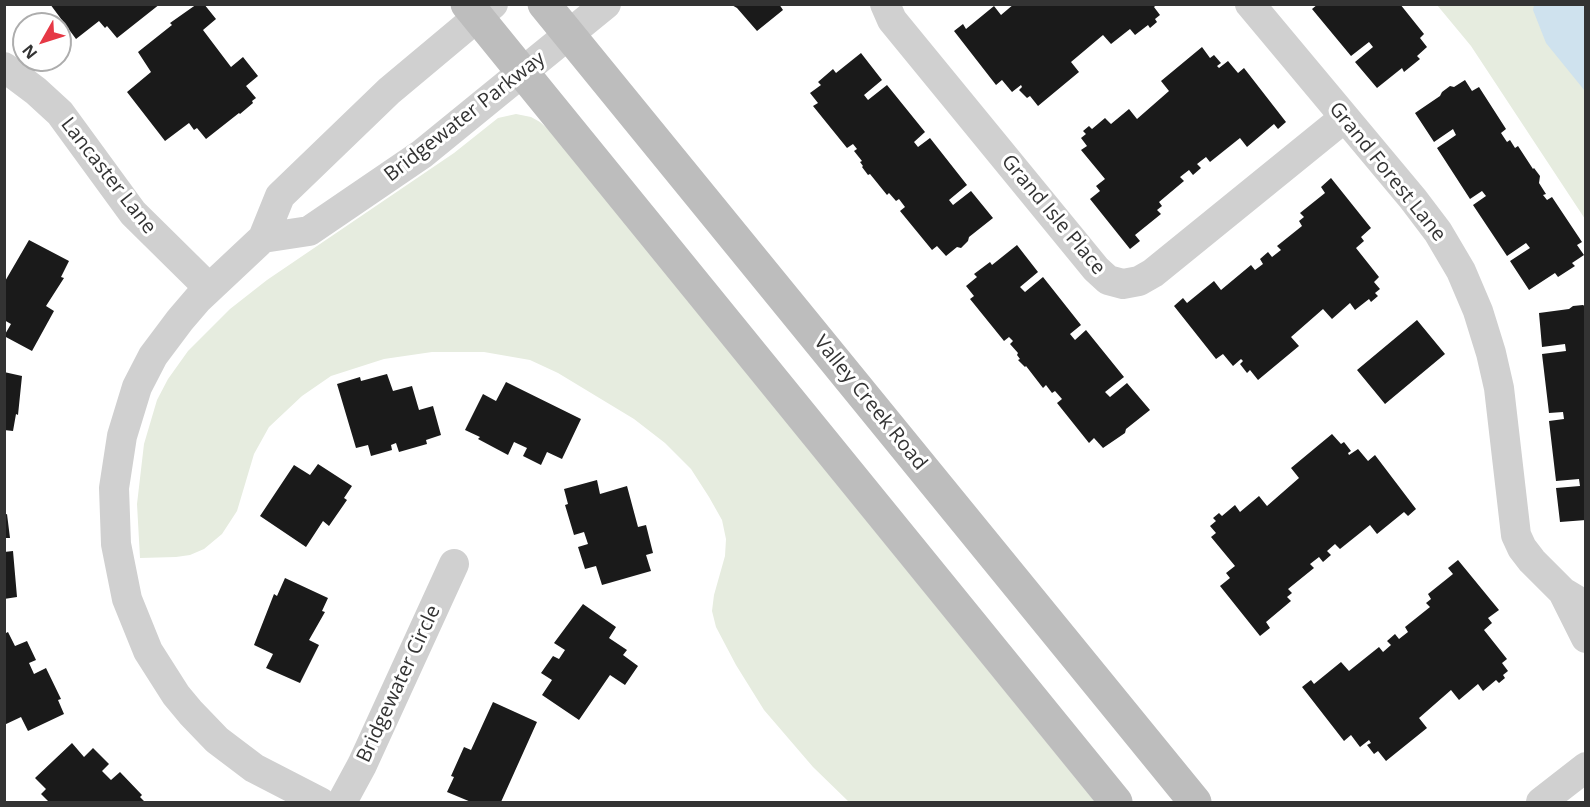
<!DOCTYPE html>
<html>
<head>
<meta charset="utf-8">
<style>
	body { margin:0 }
	#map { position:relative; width:1590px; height:807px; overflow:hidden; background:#fff; font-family:"Open Sans",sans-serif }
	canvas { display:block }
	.frame { position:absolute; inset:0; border:6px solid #333; pointer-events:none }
	.north { position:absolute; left:12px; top:12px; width:60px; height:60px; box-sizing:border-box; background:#fff; border:2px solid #adadad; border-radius:50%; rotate:231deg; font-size:16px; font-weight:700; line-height:24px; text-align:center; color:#333 }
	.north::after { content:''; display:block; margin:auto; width:21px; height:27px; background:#e63946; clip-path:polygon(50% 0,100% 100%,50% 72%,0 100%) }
</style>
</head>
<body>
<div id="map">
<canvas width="1590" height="807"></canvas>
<div class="frame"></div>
<div class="north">N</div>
</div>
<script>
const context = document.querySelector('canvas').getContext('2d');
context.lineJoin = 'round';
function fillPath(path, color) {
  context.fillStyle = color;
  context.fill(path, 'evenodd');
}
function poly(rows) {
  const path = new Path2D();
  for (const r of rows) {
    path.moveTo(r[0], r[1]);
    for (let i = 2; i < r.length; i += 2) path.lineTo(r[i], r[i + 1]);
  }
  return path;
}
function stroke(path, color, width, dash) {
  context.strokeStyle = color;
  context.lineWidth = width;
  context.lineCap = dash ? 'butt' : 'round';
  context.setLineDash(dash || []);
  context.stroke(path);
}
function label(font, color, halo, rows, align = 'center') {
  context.font = font + ' "Open Sans",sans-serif';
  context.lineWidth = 6;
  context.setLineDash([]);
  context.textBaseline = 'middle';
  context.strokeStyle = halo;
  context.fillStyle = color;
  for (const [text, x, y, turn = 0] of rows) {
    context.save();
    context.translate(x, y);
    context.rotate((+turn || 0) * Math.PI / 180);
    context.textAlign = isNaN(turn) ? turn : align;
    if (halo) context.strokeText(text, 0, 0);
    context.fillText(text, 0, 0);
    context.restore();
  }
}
fillPath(poly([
	[1437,5,1585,5,1585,219,1471,46],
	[516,114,531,117,540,122,550,131,1095,802,849,802,813,767,764,710,736,665,716,627,712,611,714,595,725,556,726,539,722,520,709,497,691,469,665,443,634,419,558,373,530,360,484,352,432,352,384,359,331,376,302,396,269,427,254,454,237,511,222,534,204,549,190,555,176,557,140,558,137,504,144,444,157,400,168,379,188,351,230,309,267,280,454,153,498,118]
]), '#e6ecdf');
fillPath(poly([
	[1534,5,1585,5,1585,91,1546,43,1533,10]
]), '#cfe2ee');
fillPath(poly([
	[50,4,160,4,117,38,107,26,105,28,99,21,76,39],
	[197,4,204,4,216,19,203,30,231,67,243,57,258,76,246,86,256,98,252,101,253,103,240,114,239,113,206,139,197,128,194,130,189,123,165,141,127,92,151,72,138,52,172,25,170,23],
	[730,4,779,4,783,10,757,31,737,8],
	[1014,4,1157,4,1154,7,1160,15,1155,19,1157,22,1150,28,1148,25,1135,35,1130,29,1111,44,1103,35,1071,62,1079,72,1038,106,1030,96,1027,98,1019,90,1022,87,1021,85,1012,92,1002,80,996,85,954,31,963,24,966,29,994,6,1001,15],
	[1318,4,1400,4,1424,34,1420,38,1427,47,1417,56,1420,59,1404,72,1402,68,1377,88,1355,62,1373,47,1369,42,1351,56,1312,9],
	[1202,47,1210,58,1214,55,1221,63,1217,66,1219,68,1228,61,1238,73,1244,68,1286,122,1278,129,1274,124,1247,147,1240,138,1210,162,1206,157,1197,164,1201,168,1193,175,1189,170,1180,177,1184,181,1159,202,1162,206,1157,210,1161,214,1135,235,1140,241,1130,249,1090,199,1100,191,1096,186,1105,179,1081,150,1087,146,1081,138,1086,134,1083,131,1089,126,1092,129,1105,118,1111,124,1129,109,1137,119,1169,91,1161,81],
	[861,53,882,80,864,95,868,100,887,85,925,132,914,142,918,147,930,138,967,185,949,200,953,205,971,191,993,218,969,237,968,241,961,248,957,247,946,256,937,246,932,250,900,211,905,207,899,199,896,201,889,193,887,195,870,174,868,175,862,167,863,166,860,162,862,161,854,151,857,149,853,144,847,148,813,106,818,103,810,93,821,85,818,82,833,69,836,73],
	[1465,80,1472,91,1479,87,1506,129,1501,133,1507,142,1510,140,1515,148,1518,146,1533,169,1534,168,1540,176,1539,183,1546,194,1543,195,1547,200,1552,197,1582,242,1577,245,1584,255,1572,263,1575,266,1558,277,1555,273,1529,290,1510,261,1530,248,1526,243,1507,256,1473,205,1486,196,1482,191,1470,199,1437,148,1456,135,1453,129,1434,142,1415,113,1440,96,1442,92,1450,86,1454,87],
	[1331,178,1371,228,1361,237,1364,241,1356,248,1379,277,1374,282,1380,289,1375,293,1378,296,1371,302,1369,299,1355,310,1350,303,1332,319,1323,309,1291,337,1299,346,1258,380,1250,370,1247,373,1240,364,1243,361,1241,359,1233,366,1223,354,1216,359,1174,306,1183,298,1187,303,1214,281,1221,290,1251,265,1255,270,1263,264,1260,259,1268,252,1272,257,1281,250,1277,246,1302,226,1299,221,1304,217,1300,213,1325,193,1321,187],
	[29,240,69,261,61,277,64,278,46,306,54,311,32,351,4,336,11,324,4,320,4,283],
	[1017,245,1038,272,1020,287,1025,292,1043,277,1081,325,1070,334,1075,340,1086,330,1124,377,1105,392,1110,397,1127,383,1150,410,1126,429,1125,433,1103,448,1094,438,1089,443,1057,403,1062,399,1055,391,1052,393,1046,385,1043,388,1026,366,1025,367,1018,360,1020,359,1017,355,1018,353,1010,344,1013,341,1009,337,1004,341,970,299,974,296,966,286,977,277,974,274,990,262,992,265],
	[1583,305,1586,307,1586,520,1560,522,1556,488,1580,486,1579,479,1556,481,1549,421,1564,419,1563,412,1549,413,1542,354,1566,351,1565,344,1542,347,1539,313,1569,309,1573,306],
	[1417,320,1445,354,1385,404,1357,370],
	[4,372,22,376,18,415,16,414,13,431,4,430],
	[387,374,393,391,412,386,419,410,433,406,441,435,426,440,427,444,399,452,396,443,391,445,392,450,371,456,368,445,356,448,337,384,360,377,361,381],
	[506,382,581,419,562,459,547,452,541,465,523,456,527,448,514,442,508,455,478,439,480,437,465,430,483,394,496,401],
	[1332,434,1341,444,1344,442,1351,451,1348,453,1349,455,1358,449,1368,461,1375,455,1416,509,1408,516,1404,512,1377,534,1370,525,1340,549,1335,544,1327,551,1331,555,1323,562,1319,557,1310,564,1314,568,1288,589,1292,593,1287,597,1291,601,1266,622,1270,628,1260,636,1220,586,1230,578,1226,573,1235,566,1211,537,1216,533,1210,526,1216,521,1213,518,1219,513,1222,516,1235,505,1240,512,1259,496,1267,506,1299,478,1291,468],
	[318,464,352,486,344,498,347,500,329,526,323,521,306,547,260,516,294,465,310,475],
	[597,480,600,494,627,486,638,527,646,525,653,553,646,555,651,571,602,585,596,566,585,569,578,547,588,544,584,532,574,535,565,505,568,504,564,489],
	[7,514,10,538,4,538,4,515],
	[13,551,17,597,4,599,4,552],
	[1458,560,1499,610,1488,618,1492,623,1484,630,1507,659,1502,663,1508,671,1503,675,1505,678,1499,683,1496,680,1483,691,1478,684,1459,700,1451,690,1419,718,1427,728,1386,761,1378,751,1374,754,1367,745,1371,743,1369,740,1360,747,1351,735,1344,741,1302,687,1311,680,1314,684,1341,662,1349,671,1379,647,1383,652,1391,645,1387,641,1395,634,1399,639,1408,632,1405,627,1430,607,1426,603,1431,599,1428,594,1453,574,1448,568],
	[285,578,328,598,322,611,325,612,309,640,319,645,300,683,266,668,273,654,254,645,274,594,277,596],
	[583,604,616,627,609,638,627,650,623,655,638,666,625,685,610,675,579,720,542,695,552,680,541,673,553,656,559,659,565,650,554,643],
	[8,632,15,646,27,641,36,660,29,663,34,674,46,668,61,699,58,700,64,714,28,731,21,717,4,725,4,634],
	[493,702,537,722,501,802,471,802,447,792,454,777,451,776,464,747,471,750],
	[72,743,84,757,93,748,109,764,102,771,111,780,120,772,142,795,140,797,145,802,49,802,41,794,46,789,35,778]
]), '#1a1a1a');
stroke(poly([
	[885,4,892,20,1096,269,1108,280,1123,284,1139,281,1153,273,1344,118],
	[1250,4,1413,199,1438,232,1461,271,1478,311,1491,353,1499,388,1516,535,1522,548,1532,561,1563,592,1586,606],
	[4,67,36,91,60,113,133,213,209,288],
	[263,238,309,231,422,154,606,4],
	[1563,592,1586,638],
	[320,802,254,768,217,740,191,713,176,695,148,651,127,599,116,544,114,488,122,436,137,387,153,356,180,320,198,299,263,238,280,196,389,91,493,4],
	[342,802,362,765,454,564],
	[1541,802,1586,767]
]), '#d0d0d0', 30);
stroke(poly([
	[467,4,1116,802],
	[544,4,1195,802]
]), '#bdbdbd', 33);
label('20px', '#333', '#fff', [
	["Bridgewater Parkway",465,117,-38],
	["Grand Forest Lane",1387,172,51],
	["Lancaster Lane",108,176,52],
	["Grand Isle Place",1053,215,50],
	["Valley Creek Road",870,403,51],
	["Bridgewater Circle",399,684,-65]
]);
</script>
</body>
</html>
